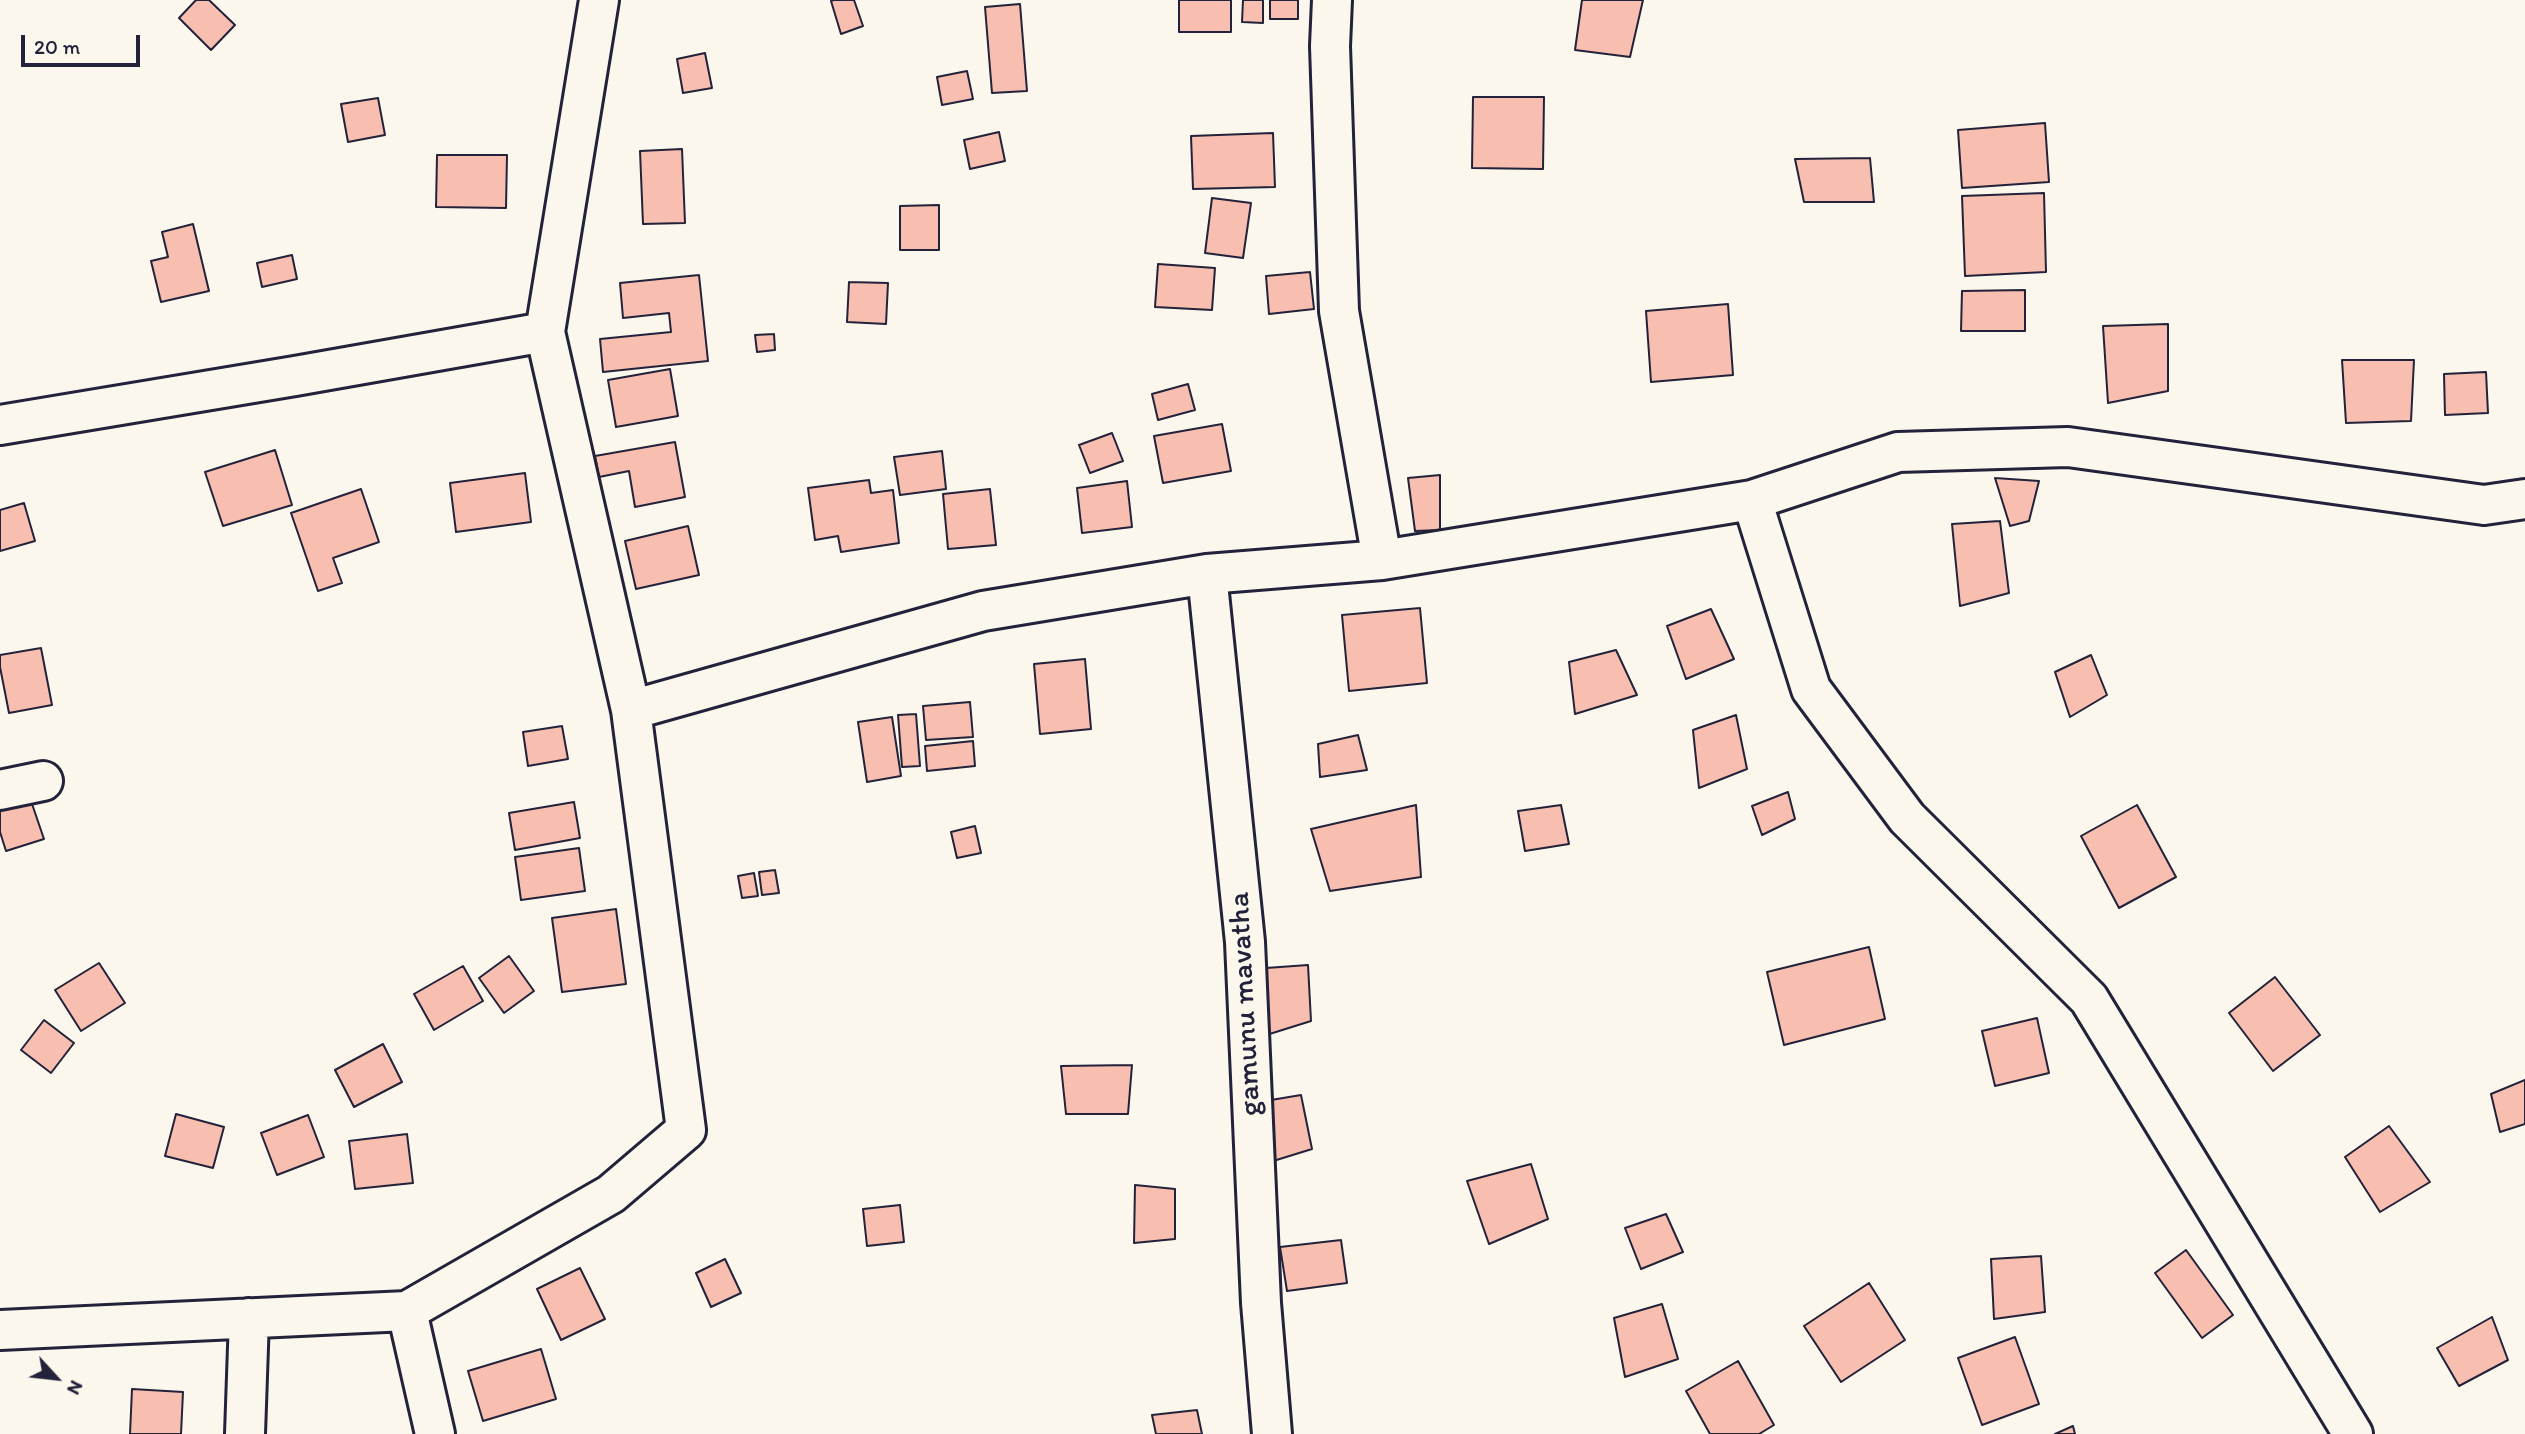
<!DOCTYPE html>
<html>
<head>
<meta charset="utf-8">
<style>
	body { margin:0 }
	#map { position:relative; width:2525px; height:1434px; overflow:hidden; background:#fbf7ec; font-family:Itim,sans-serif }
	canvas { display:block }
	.north { position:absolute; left:21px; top:1343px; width:70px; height:70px; -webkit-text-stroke:5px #fbf7ec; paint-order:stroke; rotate:117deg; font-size:19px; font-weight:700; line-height:28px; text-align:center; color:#22223b }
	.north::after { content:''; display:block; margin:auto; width:24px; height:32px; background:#22223b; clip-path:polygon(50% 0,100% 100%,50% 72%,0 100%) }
	.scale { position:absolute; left:21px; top:35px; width:119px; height:32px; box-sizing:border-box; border:4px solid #22223b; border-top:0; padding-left:9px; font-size:21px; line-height:24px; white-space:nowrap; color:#22223b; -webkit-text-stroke:5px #fbf7ec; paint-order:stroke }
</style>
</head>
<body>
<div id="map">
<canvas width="2525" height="1434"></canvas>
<div class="north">N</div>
<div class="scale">20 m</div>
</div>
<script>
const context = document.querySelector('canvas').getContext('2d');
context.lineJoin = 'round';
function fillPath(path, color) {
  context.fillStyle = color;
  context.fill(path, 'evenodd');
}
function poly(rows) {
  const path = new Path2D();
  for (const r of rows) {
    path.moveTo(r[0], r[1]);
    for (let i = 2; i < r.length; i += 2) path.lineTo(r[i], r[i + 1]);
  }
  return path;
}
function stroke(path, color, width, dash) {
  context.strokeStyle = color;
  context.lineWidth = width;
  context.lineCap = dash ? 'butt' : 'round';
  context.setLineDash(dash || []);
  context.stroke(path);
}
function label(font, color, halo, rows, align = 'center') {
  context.font = font + ' Itim,sans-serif';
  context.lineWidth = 6;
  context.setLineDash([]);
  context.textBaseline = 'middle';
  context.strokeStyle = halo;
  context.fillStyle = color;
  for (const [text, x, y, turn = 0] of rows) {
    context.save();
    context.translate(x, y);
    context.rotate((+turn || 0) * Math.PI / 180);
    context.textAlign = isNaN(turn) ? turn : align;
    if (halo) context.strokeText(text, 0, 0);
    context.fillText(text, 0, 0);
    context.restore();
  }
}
const building = poly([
	[196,0,209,0,235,25,211,50,179,18,196,0],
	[834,0,854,0,863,26,841,34,831,1,834,0],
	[1179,0,1231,0,1231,32,1179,32,1179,0],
	[1243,0,1263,0,1263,23,1242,22,1243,0],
	[1270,0,1298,0,1298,19,1270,19,1270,0],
	[1582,0,1643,0,1630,57,1575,50,1582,0],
	[1020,4,1027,91,992,93,985,7,1020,4],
	[705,53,712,88,683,93,677,59,705,53],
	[967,71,973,99,942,105,937,77,967,71],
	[1473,97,1544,97,1543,169,1472,168,1473,97],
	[378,98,385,135,348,142,341,104,378,98],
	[2045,123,2049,182,1962,188,1958,130,2045,123],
	[999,132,1005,161,970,169,964,140,999,132],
	[1273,133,1275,187,1193,189,1191,136,1273,133],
	[682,149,685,223,643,224,640,151,682,149],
	[437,155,507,155,506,208,436,207,437,155],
	[1870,158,1874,202,1804,202,1795,159,1870,158],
	[2044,193,2046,272,1965,276,1962,196,2044,193],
	[1212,198,1251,203,1243,258,1205,253,1212,198],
	[939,205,939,250,900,250,900,206,939,205],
	[193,224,209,291,161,302,151,261,168,257,162,232,193,224],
	[292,255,297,279,262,287,257,263,292,255],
	[1158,264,1215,268,1212,310,1155,307,1158,264],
	[1310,272,1314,309,1269,314,1266,276,1310,272],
	[699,275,708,361,603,372,600,339,671,332,669,313,623,318,620,283,699,275],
	[849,282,888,283,886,324,847,322,849,282],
	[2025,290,2025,331,1961,331,1962,291,2025,290],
	[1728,304,1733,375,1651,382,1646,311,1728,304],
	[2168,324,2168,391,2108,403,2103,326,2168,324],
	[774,334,775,350,757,352,755,335,774,334],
	[2342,360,2414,360,2411,421,2346,423,2342,360],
	[670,369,678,416,616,427,608,380,670,369],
	[2486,372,2488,413,2445,415,2444,374,2486,372],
	[1188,384,1195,410,1158,420,1152,394,1188,384],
	[1222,424,1231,471,1163,483,1154,436,1222,424],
	[1112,433,1123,461,1090,473,1079,445,1112,433],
	[675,442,685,497,635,507,629,471,599,477,595,456,675,442],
	[275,450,292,505,223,526,205,472,275,450],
	[942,451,946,489,900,495,894,457,942,451],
	[525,473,531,522,456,532,450,483,525,473],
	[1440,475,1440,530,1415,531,1408,478,1440,475],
	[1995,478,2039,481,2029,521,2010,526,1995,478],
	[869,480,871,493,893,490,899,543,841,552,838,536,815,540,808,488,869,480],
	[1127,481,1132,527,1082,533,1077,488,1127,481],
	[361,489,379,542,333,558,342,583,318,591,291,513,361,489],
	[990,489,996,545,948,549,943,494,990,489],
	[24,503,35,541,0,551,0,510,24,503],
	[2000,521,2009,593,1960,606,1952,524,2000,521],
	[688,526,699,575,636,589,625,541,688,526],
	[1420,608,1427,683,1349,691,1342,615,1420,608],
	[1711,609,1734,659,1686,679,1667,626,1711,609],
	[41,648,52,705,9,713,0,667,0,655,41,648],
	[1616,650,1637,695,1575,714,1569,662,1616,650],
	[2091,655,2107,695,2070,717,2055,672,2091,655],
	[1085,659,1091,729,1040,734,1034,664,1085,659],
	[970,702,973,737,926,740,923,706,970,702],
	[916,714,920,766,902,767,898,715,916,714],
	[1736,715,1747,769,1699,788,1693,730,1736,715],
	[892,717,901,776,867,782,858,722,892,717],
	[562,726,568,759,528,766,523,732,562,726],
	[1358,735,1367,770,1320,777,1318,744,1358,735],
	[973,741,975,766,927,771,925,746,973,741],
	[1788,792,1795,819,1762,835,1752,806,1788,792],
	[31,801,44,839,6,851,0,832,0,811,31,801],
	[574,802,580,838,515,850,509,813,574,802],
	[1416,805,1421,877,1330,891,1311,829,1416,805],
	[1561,805,1569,844,1525,851,1518,811,1561,805],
	[2137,805,2176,877,2119,908,2081,836,2137,805],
	[975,826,981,853,957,858,951,832,975,826],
	[579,848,585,891,521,900,515,857,579,848],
	[775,870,779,893,762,895,759,872,775,870],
	[754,873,758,896,742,898,738,876,754,873],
	[616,909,626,984,562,992,552,918,616,909],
	[1869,947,1885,1019,1784,1045,1767,972,1869,947],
	[509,956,534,991,504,1013,479,978,509,956],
	[99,963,125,1003,81,1031,55,990,99,963],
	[1308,965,1311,1021,1260,1037,1252,969,1308,965],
	[463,966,483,1001,434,1030,414,994,463,966],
	[2275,977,2320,1035,2273,1071,2229,1013,2275,977],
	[2037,1018,2049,1073,1995,1086,1982,1031,2037,1018],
	[44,1020,74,1043,51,1073,21,1050,44,1020],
	[383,1044,402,1082,354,1107,335,1070,383,1044],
	[1132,1065,1128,1114,1066,1114,1061,1066,1132,1065],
	[2525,1080,2525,1124,2500,1132,2491,1094,2525,1080],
	[1301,1095,1312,1149,1270,1162,1259,1102,1301,1095],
	[176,1114,224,1127,213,1168,165,1156,176,1114],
	[308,1115,324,1157,277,1175,261,1133,308,1115],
	[2389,1126,2430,1182,2380,1212,2345,1157,2389,1126],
	[407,1134,413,1183,355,1189,349,1141,407,1134],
	[1531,1164,1548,1219,1489,1244,1467,1181,1531,1164],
	[1135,1185,1175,1189,1175,1239,1134,1243,1135,1185],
	[900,1205,904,1242,867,1246,863,1209,900,1205],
	[1666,1214,1683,1252,1641,1269,1625,1228,1666,1214],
	[1341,1240,1347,1283,1287,1291,1280,1247,1341,1240],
	[2186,1250,2233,1315,2202,1338,2155,1273,2186,1250],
	[2041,1256,2045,1312,1994,1319,1991,1259,2041,1256],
	[725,1259,741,1293,711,1307,696,1273,725,1259],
	[580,1268,605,1319,561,1340,537,1289,580,1268],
	[1869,1283,1905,1340,1841,1382,1804,1326,1869,1283],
	[1662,1304,1678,1359,1625,1377,1614,1318,1662,1304],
	[2492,1317,2508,1360,2459,1386,2437,1348,2492,1317],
	[2015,1337,2039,1404,1982,1425,1958,1358,2015,1337],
	[541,1349,556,1399,483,1421,468,1371,541,1349],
	[1738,1361,1774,1425,1759,1434,1710,1434,1686,1391,1738,1361],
	[132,1389,183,1392,181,1434,130,1434,132,1389],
	[1197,1410,1202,1434,1156,1434,1152,1415,1197,1410],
	[2073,1426,2075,1434,2055,1434,2073,1426]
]);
fillPath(building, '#f8beaf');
stroke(building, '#22223b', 2);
const minor = poly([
	[1332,0,1330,46,1339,311,1382,560],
	[0,425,295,376,545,332],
	[1752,500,1811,689,1907,818,2089,999,2353,1434],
	[1207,574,1245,942,1261,1303,1272,1434],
	[631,710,983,611,1207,574,1382,560,1752,500,1898,452,2068,447,2484,505,2525,499],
	[0,790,43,781],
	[407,1311,435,1434],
	[0,1330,407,1311,611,1194,686,1130,631,710,545,332,599,0],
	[245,1434,249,1318]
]);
stroke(minor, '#22223b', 44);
stroke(minor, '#fbf7ec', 38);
label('30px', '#22223b', '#fbf7ec', [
	["gamunu mavatha",1246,1004,-93]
]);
</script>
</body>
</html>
